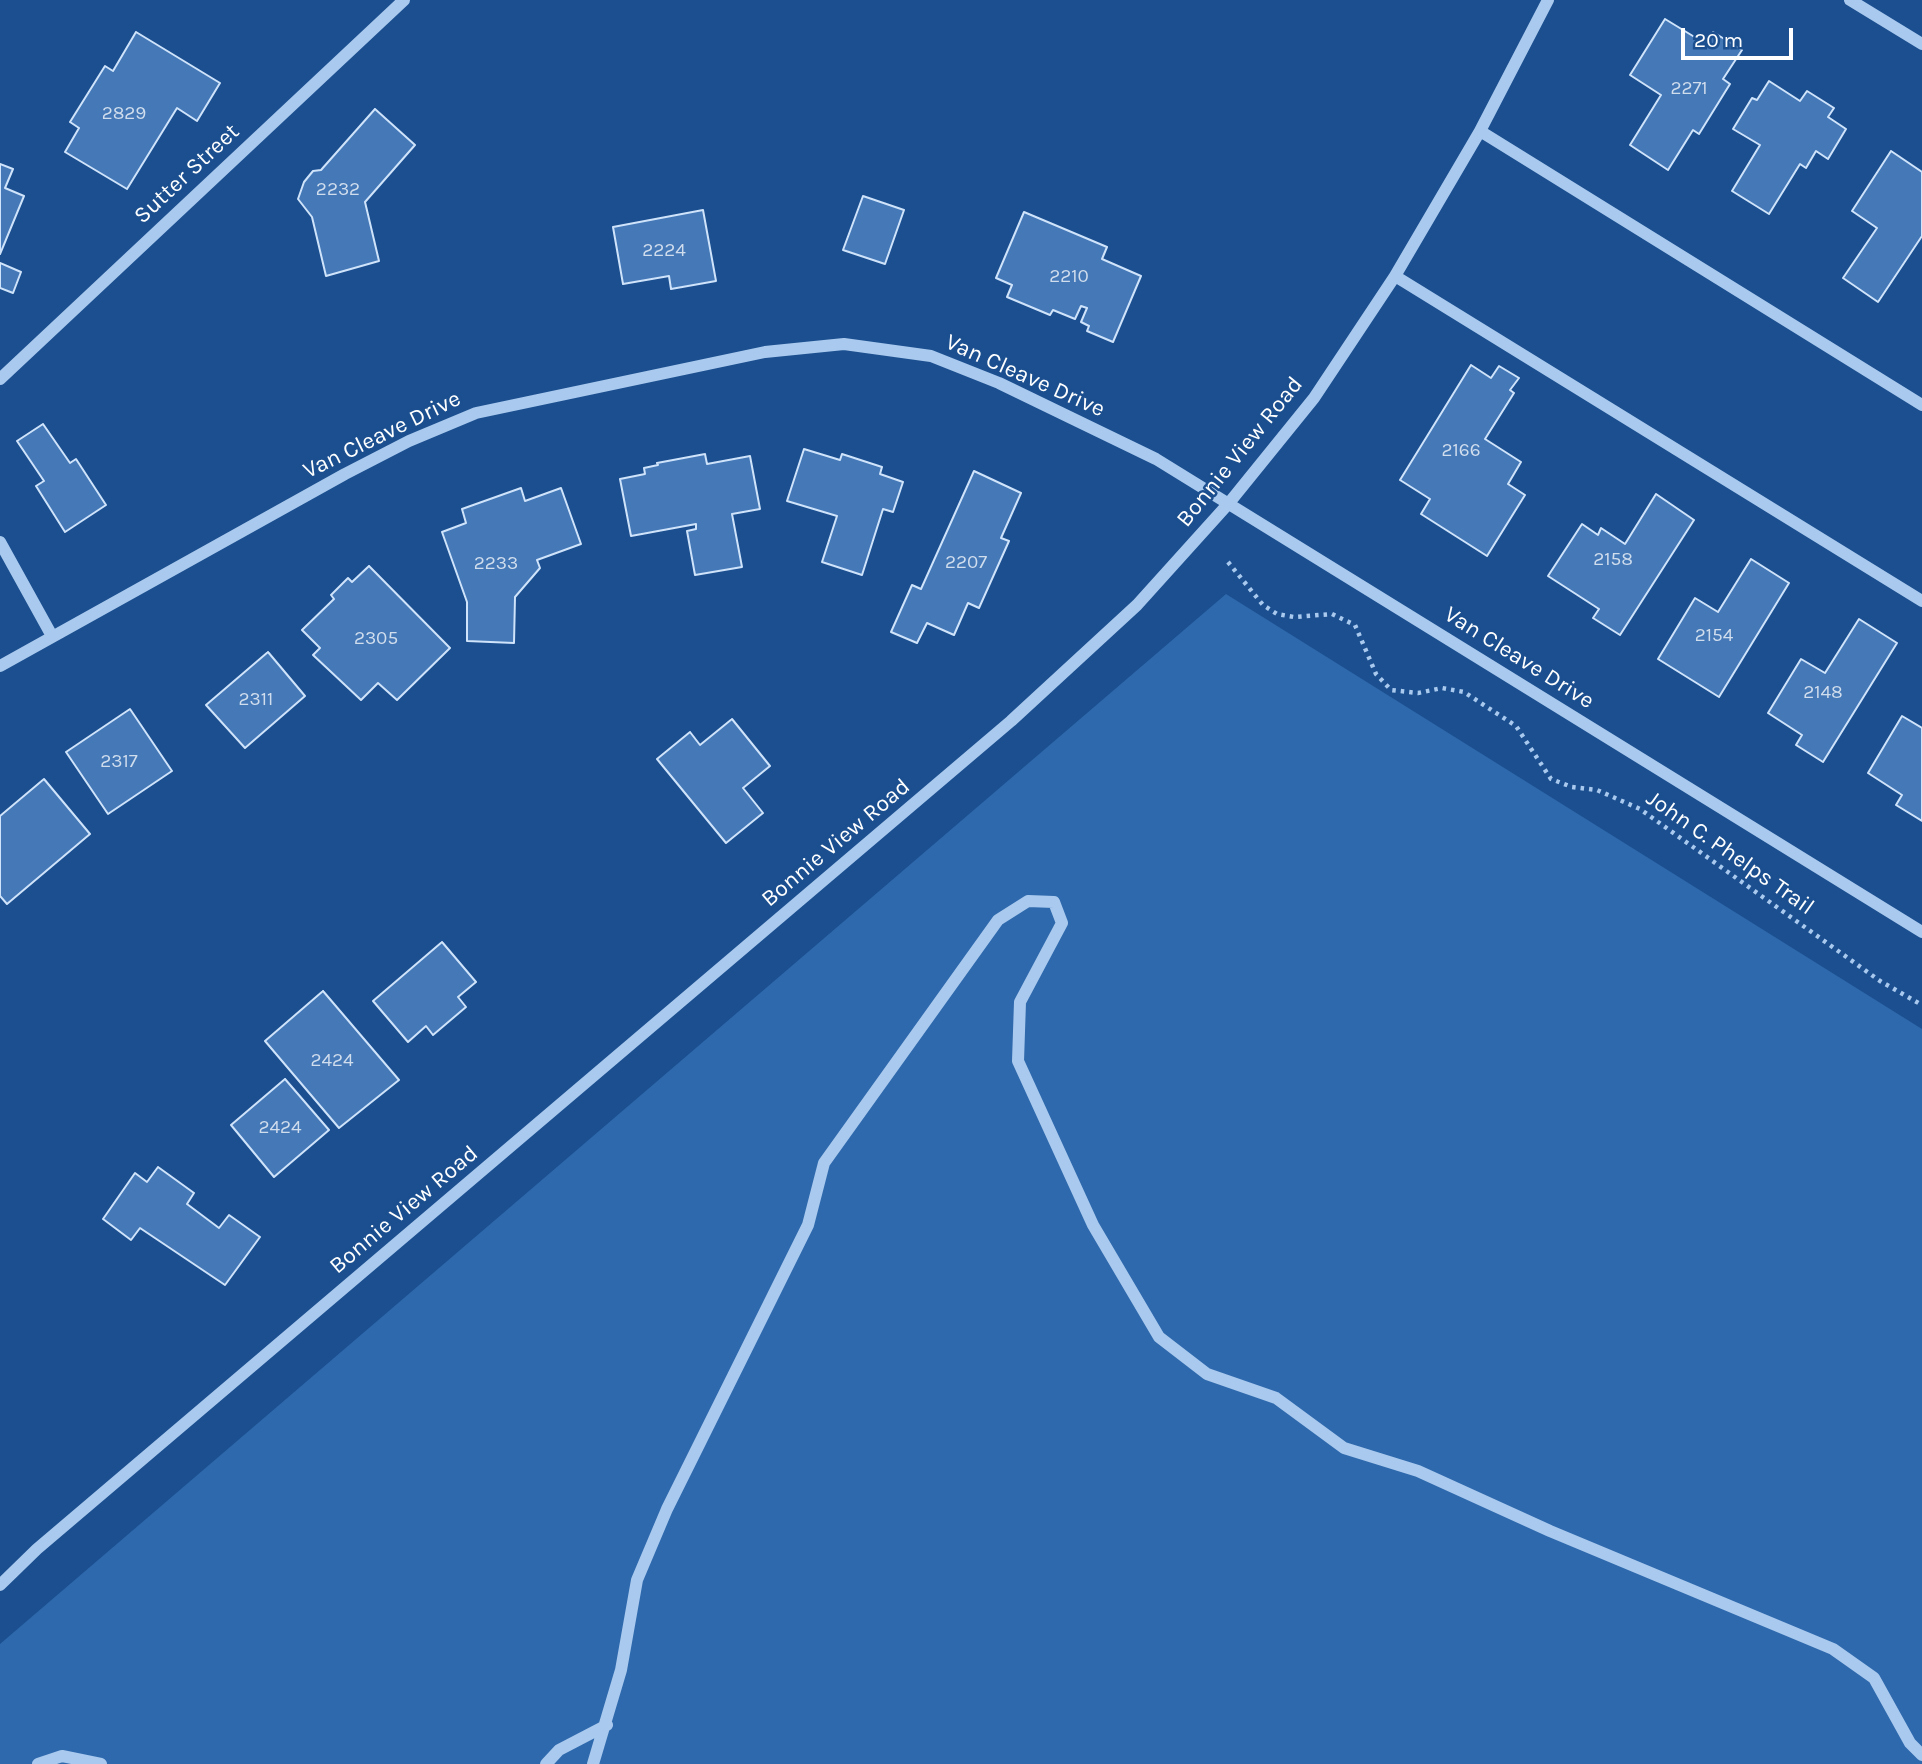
<!DOCTYPE html>
<html>
<head>
<meta charset="utf-8">
<style>
	body { margin:0 }
	#map { position:relative; width:1922px; height:1764px; overflow:hidden; background:#1b4f8f; font-family:Karla,sans-serif }
	canvas { display:block }
	.scale { position:absolute; left:1681px; top:28px; width:112px; height:32px; box-sizing:border-box; border:4px solid #fff; border-top:0; padding-left:9px; font-size:21px; line-height:24px; white-space:nowrap; color:#fff; -webkit-text-stroke:5px #1b4f8f; paint-order:stroke }
</style>
</head>
<body>
<div id="map">
<canvas width="1922" height="1764"></canvas>
<div class="scale">20 m</div>
</div>
<script>
const context = document.querySelector('canvas').getContext('2d');
context.lineJoin = 'round';
function fillPath(path, color) {
  context.fillStyle = color;
  context.fill(path, 'evenodd');
}
function poly(rows) {
  const path = new Path2D();
  for (const r of rows) {
    path.moveTo(r[0], r[1]);
    for (let i = 2; i < r.length; i += 2) path.lineTo(r[i], r[i + 1]);
  }
  return path;
}
function stroke(path, color, width, dash) {
  context.strokeStyle = color;
  context.lineWidth = width;
  context.lineCap = dash ? 'butt' : 'round';
  context.setLineDash(dash || []);
  context.stroke(path);
}
function label(font, color, halo, rows, align = 'center') {
  context.font = font + ' Karla,sans-serif';
  context.lineWidth = 5;
  context.setLineDash([]);
  context.textBaseline = 'middle';
  context.strokeStyle = halo;
  context.fillStyle = color;
  for (const [text, x, y, turn = 0] of rows) {
    context.save();
    context.translate(x, y);
    context.rotate((+turn || 0) * Math.PI / 180);
    context.textAlign = isNaN(turn) ? turn : align;
    if (halo) context.strokeText(text, 0, 0);
    context.fillText(text, 0, 0);
    context.restore();
  }
}
fillPath(poly([
	[1226,594,1922,1029,1922,1764,0,1764,0,1644]
]), '#2e69ad');
const building = poly([
	[1665,19,1706,44,1713,32,1742,50,1723,79,1730,84,1699,134,1693,130,1668,170,1630,145,1661,95,1630,75,1665,19],
	[136,32,220,83,197,121,177,108,127,189,65,152,79,128,70,122,105,66,113,71,136,32],
	[1769,81,1800,101,1807,91,1834,108,1828,117,1846,129,1828,159,1816,151,1806,168,1800,164,1769,214,1732,191,1760,145,1733,129,1752,98,1757,100,1769,81],
	[375,109,415,145,365,202,379,261,326,276,312,217,298,199,304,182,313,171,321,170,375,109],
	[1891,151,1922,172,1922,236,1878,302,1843,278,1877,228,1852,211,1891,151],
	[0,164,13,169,5,188,24,196,0,254,0,164],
	[863,196,904,210,885,264,843,250,863,196],
	[703,210,716,281,671,289,669,276,623,284,613,227,703,210],
	[1024,212,1107,247,1102,259,1141,276,1113,342,1087,331,1089,326,1081,322,1087,308,1081,306,1075,319,1053,310,1050,315,1007,297,1012,285,996,278,1024,212],
	[0,263,21,272,13,293,0,288,0,263],
	[1471,365,1491,378,1499,366,1519,378,1510,390,1514,393,1485,439,1521,462,1508,484,1525,495,1487,556,1421,514,1430,499,1400,480,1471,365],
	[43,424,70,463,76,459,106,505,65,532,36,486,44,481,17,441,43,424],
	[804,449,840,460,842,454,882,467,880,474,903,482,893,512,883,509,862,575,822,562,837,516,787,501,804,449],
	[705,454,707,464,750,456,760,509,732,514,742,567,695,575,687,531,696,529,696,524,631,536,620,479,645,474,644,468,658,465,657,463,705,454],
	[974,471,1021,493,1001,538,1009,541,979,608,968,603,954,635,927,623,917,643,891,632,912,585,921,589,974,471],
	[521,488,525,501,561,488,581,544,537,560,540,568,515,597,514,643,467,641,467,602,442,532,466,523,462,509,521,488],
	[1656,494,1694,520,1620,635,1593,618,1599,609,1548,576,1582,524,1598,535,1601,528,1625,544,1656,494],
	[1751,559,1789,583,1719,697,1658,659,1695,598,1718,612,1751,559],
	[369,566,450,648,397,700,378,683,361,700,313,655,320,648,302,630,334,599,331,595,348,578,352,582,369,566],
	[1859,619,1897,643,1823,762,1796,745,1802,735,1768,713,1801,659,1825,673,1859,619],
	[268,652,305,696,245,748,206,705,268,652],
	[130,709,172,771,108,814,66,752,130,709],
	[1902,716,1922,728,1922,821,1896,805,1902,795,1868,773,1902,716],
	[732,719,770,766,743,788,763,813,726,843,657,759,690,732,700,745,732,719],
	[44,779,90,834,7,904,0,896,0,816,44,779],
	[442,942,476,982,458,997,466,1007,433,1035,426,1026,408,1042,373,1001,442,942],
	[323,991,399,1080,339,1128,265,1041,323,991],
	[285,1079,329,1130,274,1177,231,1125,285,1079],
	[158,1167,194,1193,187,1204,219,1228,229,1215,260,1237,225,1285,140,1228,131,1240,103,1219,135,1173,147,1182,158,1167]
]);
fillPath(building, '#4478b7');
stroke(building, '#cfe3fa', 2);
stroke(poly([
	[1228,562,1263,605,1277,614,1294,617,1332,614,1355,625,1376,674,1391,690,1418,693,1442,688,1464,692,1516,726,1551,779,1572,787,1597,790,1640,809,1880,981,1922,1005]
]), '#a9c9ee', 4.5, [3.5, 5]);
stroke(poly([
	[1850,0,1922,44],
	[1480,131,1922,405],
	[1395,276,1922,601],
	[0,379,404,0],
	[0,542,52,636],
	[0,666,345,474,409,441,476,413,765,352,844,344,931,356,999,383,1156,459,1922,932],
	[0,1585,37,1549,1011,721,1137,605,1229,503,1314,398,1395,276,1480,131,1548,0],
	[38,1764,62,1756,101,1764],
	[546,1764,559,1750,607,1725],
	[593,1764,621,1670,637,1580,667,1509,808,1225,824,1163,998,920,1028,901,1054,902,1062,923,1020,1002,1018,1061,1093,1225,1159,1337,1207,1374,1276,1398,1344,1448,1418,1471,1550,1531,1833,1649,1874,1678,1910,1743,1922,1755]
]), '#a9c9ee', 12);
label('19px', '#d0dded', null, [
	["2271",1689,89],
	["2829",124,114],
	["2232",338,190],
	["2224",664,251],
	["2210",1069,277],
	["2166",1461,451],
	["2158",1613,560],
	["2207",966,563],
	["2233",496,564],
	["2154",1714,636],
	["2305",376,639],
	["2148",1823,693],
	["2311",256,700],
	["2317",119,762],
	["2424",332,1061],
	["2424",280,1128]
]);
label('23px', '#fff', '#1b4f8f', [
	["Sutter Street",187,174,-43],
	["Van Cleave Drive",1025,376,24],
	["Van Cleave Drive",382,435,-26],
	["Bonnie View Road",1240,452,-51],
	["Van Cleave Drive",1519,658,32],
	["Bonnie View Road",836,843,-40],
	["John C. Phelps Trail",1730,853,35],
	["Bonnie View Road",404,1210,-40]
]);
</script>
</body>
</html>
